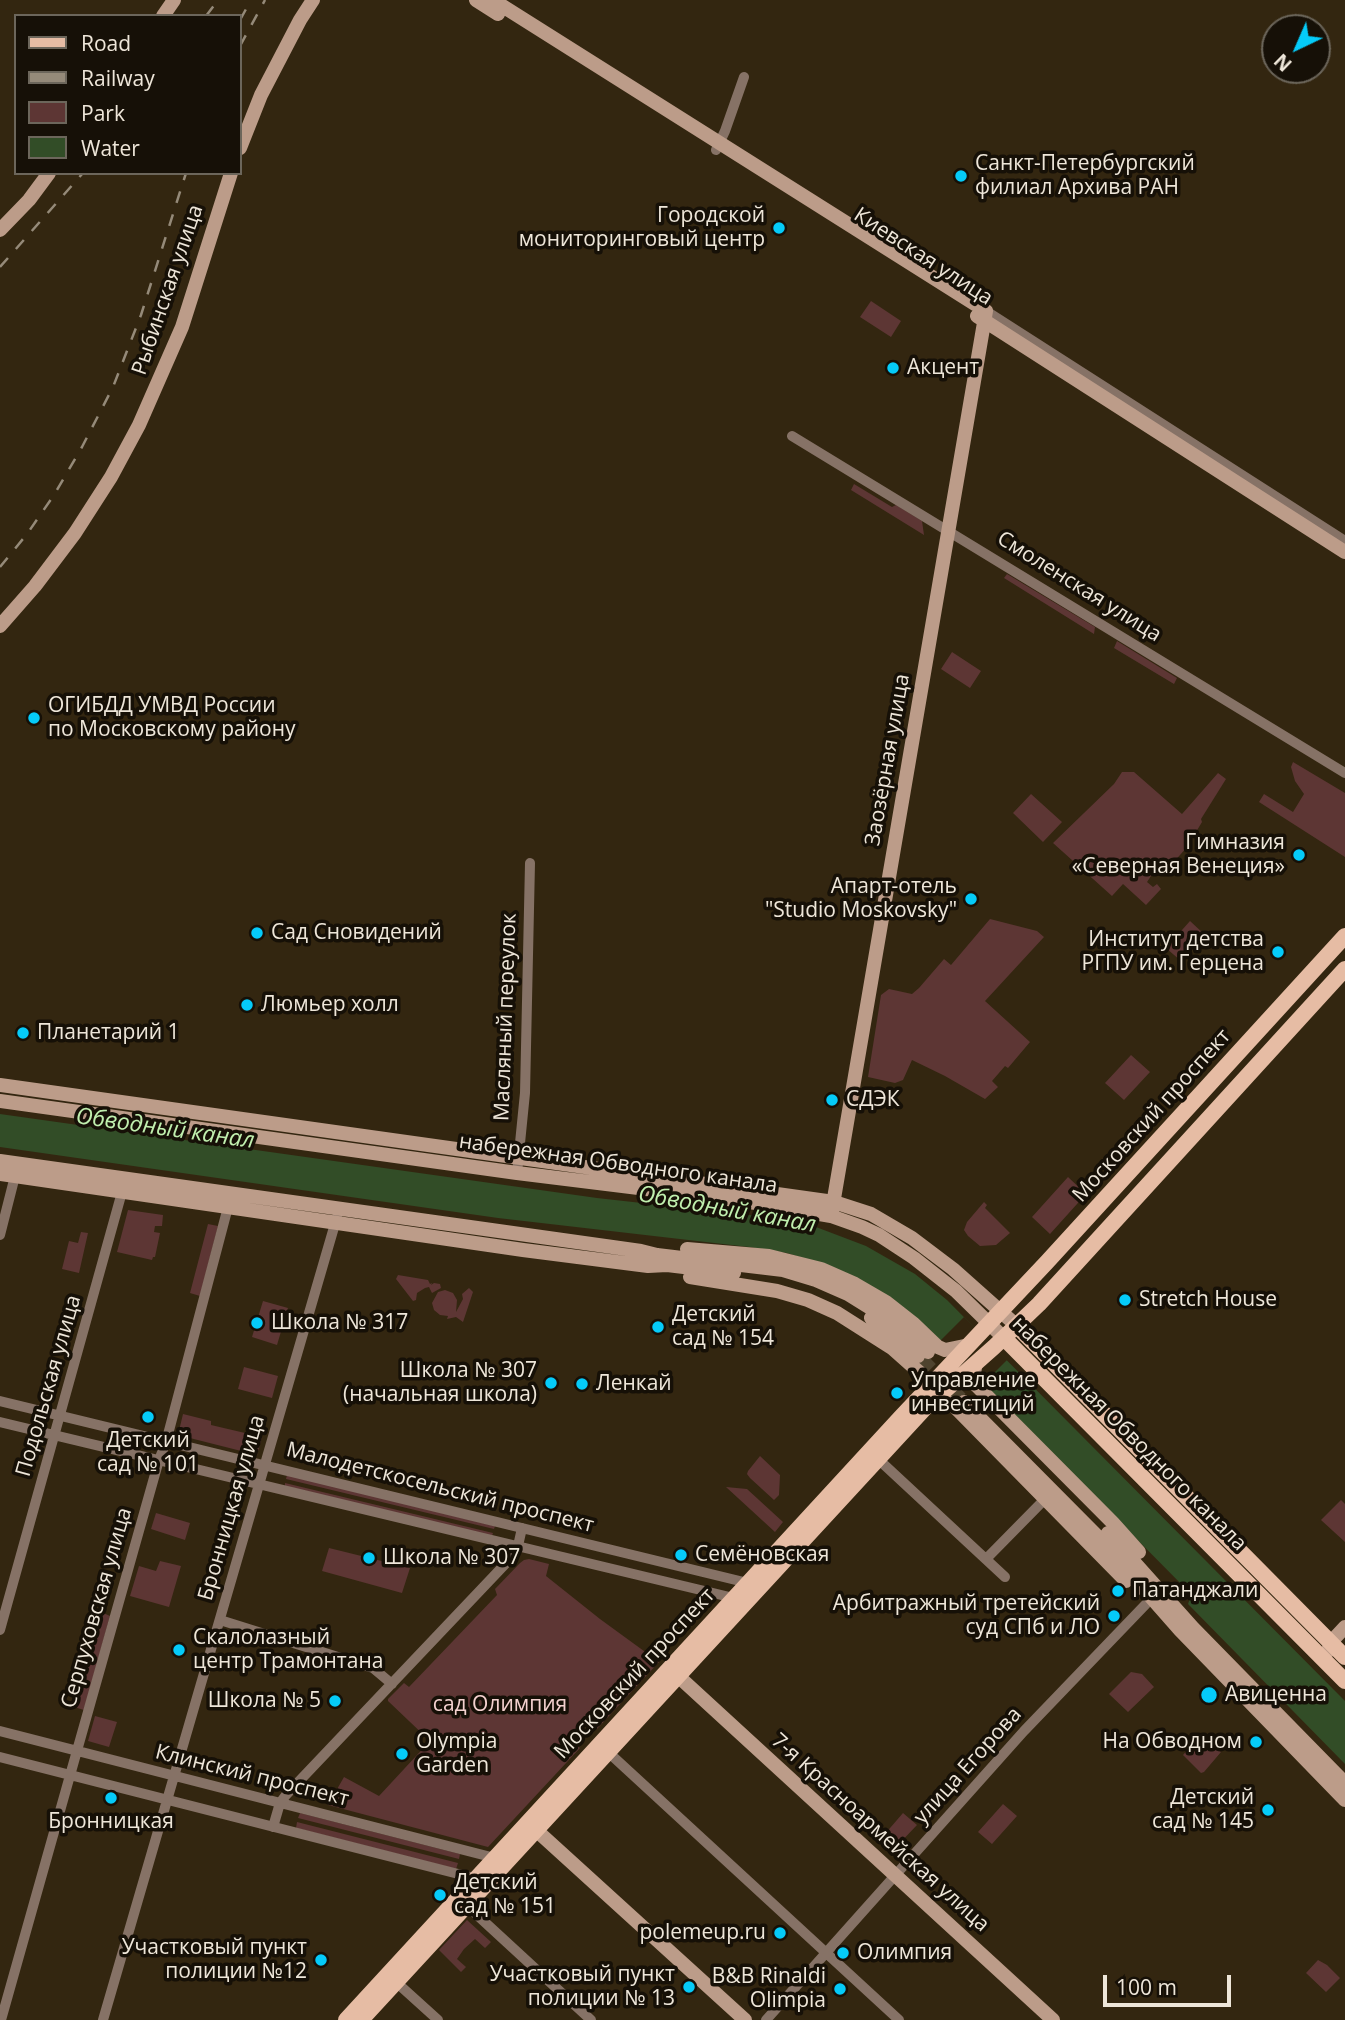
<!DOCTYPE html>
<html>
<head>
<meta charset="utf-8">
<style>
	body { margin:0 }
	#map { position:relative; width:1345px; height:2020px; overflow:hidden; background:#332610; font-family:"Open Sans",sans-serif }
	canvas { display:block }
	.legend { position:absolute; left:14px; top:14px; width:228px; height:161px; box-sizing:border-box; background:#161007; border:2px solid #6c665b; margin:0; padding:9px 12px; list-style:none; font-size:21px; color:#eee6d9 }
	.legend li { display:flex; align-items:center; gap:14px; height:35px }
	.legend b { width:35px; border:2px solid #6c665b }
	.north { position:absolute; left:1261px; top:14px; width:70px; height:70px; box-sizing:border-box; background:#161007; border:2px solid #6c665b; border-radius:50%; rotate:224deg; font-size:19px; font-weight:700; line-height:28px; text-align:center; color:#eee6d9 }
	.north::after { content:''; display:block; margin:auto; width:24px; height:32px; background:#05cbf9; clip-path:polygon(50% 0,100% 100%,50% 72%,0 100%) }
	.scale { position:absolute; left:1103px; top:1975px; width:128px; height:32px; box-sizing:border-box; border:4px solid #eee6d9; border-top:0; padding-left:9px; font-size:21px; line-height:24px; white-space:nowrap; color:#eee6d9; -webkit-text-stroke:5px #161007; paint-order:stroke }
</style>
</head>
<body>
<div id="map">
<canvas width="1345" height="2020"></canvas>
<ul class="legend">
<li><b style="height:9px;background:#e6bca4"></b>Road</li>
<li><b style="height:9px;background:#958a79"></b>Railway</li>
<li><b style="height:19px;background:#5d3634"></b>Park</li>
<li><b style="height:19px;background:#324d27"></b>Water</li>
</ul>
<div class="north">N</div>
<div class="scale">100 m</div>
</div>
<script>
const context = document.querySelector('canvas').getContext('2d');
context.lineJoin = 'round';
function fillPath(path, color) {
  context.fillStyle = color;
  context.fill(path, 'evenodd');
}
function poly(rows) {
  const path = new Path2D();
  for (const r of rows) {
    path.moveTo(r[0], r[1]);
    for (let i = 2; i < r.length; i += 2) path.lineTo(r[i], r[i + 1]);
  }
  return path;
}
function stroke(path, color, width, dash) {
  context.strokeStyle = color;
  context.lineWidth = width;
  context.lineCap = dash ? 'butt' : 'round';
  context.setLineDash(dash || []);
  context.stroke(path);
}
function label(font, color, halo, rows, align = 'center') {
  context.font = font + ' "Open Sans",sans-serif';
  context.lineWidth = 7;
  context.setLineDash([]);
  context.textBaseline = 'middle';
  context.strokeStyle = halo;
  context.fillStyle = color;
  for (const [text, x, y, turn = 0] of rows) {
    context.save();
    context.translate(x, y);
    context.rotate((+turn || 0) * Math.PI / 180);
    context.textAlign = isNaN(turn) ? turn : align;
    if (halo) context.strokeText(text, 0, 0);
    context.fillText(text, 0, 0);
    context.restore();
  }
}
fillPath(poly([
	[871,301,901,321,891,337,860,317],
	[854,484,892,507,896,505,922,521,924,535,851,490],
	[1007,574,1095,627,1094,634,1004,578],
	[1117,641,1177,678,1174,684,1114,648],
	[952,652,981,671,970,688,941,669],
	[1293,762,1345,793,1345,857,1259,802,1264,794,1293,812,1304,794,1295,781,1291,767],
	[1122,772,1134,772,1182,814,1218,773,1226,779,1201,819,1202,822,1187,847,1166,871,1157,863,1148,872,1151,876,1147,882,1153,887,1157,884,1161,889,1146,905,1123,884,1112,896,1053,843,1114,784],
	[1031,794,1062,822,1043,842,1013,813],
	[990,919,1037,931,1044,937,985,1001,1030,1042,1008,1068,1005,1066,992,1081,998,1087,985,1099,945,1076,912,1060,903,1080,895,1083,868,1077,881,995,889,989,912,994,919,988,944,959,951,965],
	[1190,921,1204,934,1181,961,1166,948],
	[1131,1055,1150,1072,1124,1100,1105,1083],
	[1068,1177,1086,1194,1050,1234,1032,1217],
	[984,1202,987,1205,985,1208,1010,1233,996,1245,980,1246,968,1236,964,1230,967,1222],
	[128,1210,163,1215,162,1226,155,1226,154,1232,160,1233,155,1257,153,1257,152,1260,117,1252],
	[208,1224,218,1226,200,1296,190,1293],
	[81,1232,88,1233,79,1273,62,1269,69,1241,78,1243],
	[398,1275,428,1280,430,1284,432,1283,431,1285,434,1283,440,1284,441,1288,432,1293,429,1287,425,1288,417,1293,416,1300,413,1301,396,1279],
	[469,1288,473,1292,463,1322,456,1317,447,1319,448,1316,440,1315,434,1310,432,1303,438,1292,445,1290,453,1293,457,1300,456,1312,463,1299,462,1294],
	[263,1301,288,1308,277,1345,252,1337],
	[244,1367,278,1376,272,1398,238,1389],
	[183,1414,211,1421,211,1425,262,1437,257,1455,178,1435],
	[760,1456,780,1475,779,1495,774,1500,750,1478,747,1474,748,1471],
	[287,1475,495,1526,494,1529,286,1479],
	[285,1483,493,1533,492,1536,285,1486],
	[726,1487,747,1489,783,1522,775,1532],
	[1341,1500,1345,1504,1345,1542,1321,1520],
	[156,1513,190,1523,185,1540,151,1529],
	[329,1548,410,1568,402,1593,322,1571],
	[529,1559,549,1564,546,1576,600,1619,659,1662,597,1729,586,1720,570,1738,580,1748,488,1847,328,1805,344,1777,379,1796,430,1741,388,1701,388,1699,404,1683,409,1687,497,1595,495,1589,520,1563,524,1560],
	[160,1561,181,1566,169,1607,130,1596,139,1566,156,1571],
	[101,1612,110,1616,84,1710,74,1707],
	[1131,1672,1142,1674,1154,1687,1128,1712,1109,1694],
	[95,1716,117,1722,109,1747,88,1741],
	[1201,1735,1206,1736,1221,1752,1204,1772,1201,1773,1183,1755],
	[1003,1804,1017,1816,992,1844,978,1832],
	[300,1813,460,1854,459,1859,298,1818],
	[903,1813,917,1825,897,1846,894,1846,884,1835],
	[297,1822,458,1863,456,1869,296,1828],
	[467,1920,491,1942,485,1948,475,1939,464,1949,457,1959,466,1967,461,1972,439,1950],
	[1318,1960,1327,1965,1340,1978,1326,1992,1306,1973]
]), '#5d3634');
fillPath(poly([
	[0,1114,597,1198,767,1217,816,1227,866,1246,915,1274,947,1300,1345,1701,1345,1764,1188,1604,1190,1598,1189,1592,929,1329,822,1264,787,1253,749,1247,498,1218,0,1147]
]), '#324d27');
fillPath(poly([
	[964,1317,1007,1360,983,1384,940,1341]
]), '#332610');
stroke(poly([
	[921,1359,964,1402]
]), '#4f432e', 14, [14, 7]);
stroke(poly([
	[716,150,725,131,744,77],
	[986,311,1345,541],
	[792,436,1345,773],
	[517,1173,525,1093,530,863],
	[0,1235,15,1176],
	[0,1401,748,1583],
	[0,1422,738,1599],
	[878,1459,1005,1577],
	[986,1559,1046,1498],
	[220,1620,373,1668,392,1684],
	[0,1630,122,1192],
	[0,1731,495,1858],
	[608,1752,899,2020],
	[0,1757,478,1879],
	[273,1827,280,1803,286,1795,510,1559,518,1546,522,1528],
	[464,1903,591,2020],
	[396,1982,438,2020],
	[1,2020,159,1460,166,1442,228,1207],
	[103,2020,337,1217],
	[766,2020,1024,1731,1146,1604]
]), '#867266', 10);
stroke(poly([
	[476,0,498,14],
	[493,0,986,311,831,1216],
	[163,16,174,0],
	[240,148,261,95,300,20,313,0],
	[0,230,29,200,49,173],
	[977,316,1345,552],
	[0,626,35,586,75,533,111,477,139,425,182,327,231,173],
	[0,1085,834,1202,871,1214,912,1238,953,1269,1017,1326],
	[0,1101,517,1173,744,1201,831,1216,862,1227,879,1235,914,1258,956,1291,1004,1338],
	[0,1161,641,1251,657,1255,783,1270,816,1280,848,1294,893,1322,928,1352],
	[0,1174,523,1250,648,1266,667,1265,734,1273],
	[687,1249,769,1256,821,1269,855,1284,886,1302,914,1324,938,1347,945,1350,969,1345],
	[690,1277,777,1291,808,1300,837,1313,892,1348,919,1372,927,1389],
	[871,1318,918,1356],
	[976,1363,973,1378,976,1385,1113,1523,1139,1552],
	[938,1397,953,1405,1126,1581],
	[964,1402,1099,1538,1180,1630,1345,1800],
	[1108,1533,1193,1628,1345,1783],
	[1328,1651,1331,1642,1345,1627],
	[678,1676,1053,2020],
	[536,1830,745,2020]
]), '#bc9c89', 14);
stroke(poly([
	[1017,1326,1345,1657],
	[1004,1338,1345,1681],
	[346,2020,901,1417,1047,1262,1345,936],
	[361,2020,924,1409,994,1347,1039,1304,1345,969]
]), '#e6bca4', 16);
stroke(poly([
	[206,16,218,0],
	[240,20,251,0],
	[240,46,265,0],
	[0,267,83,173],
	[0,567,27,534,54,495,82,447,113,387,141,315,186,173]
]), '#958a79', 2.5, [12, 12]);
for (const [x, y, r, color] of [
	[961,176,7,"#05cbf9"],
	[779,228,7,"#05cbf9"],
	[893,368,7,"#05cbf9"],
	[34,718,7,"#05cbf9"],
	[1299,855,7,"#05cbf9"],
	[971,899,7,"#05cbf9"],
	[257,933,7,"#05cbf9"],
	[1278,952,7,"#05cbf9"],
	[247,1005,7,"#05cbf9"],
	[23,1033,7,"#05cbf9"],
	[832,1100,7,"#05cbf9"],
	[1125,1300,7,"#05cbf9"],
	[257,1323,7,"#05cbf9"],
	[658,1327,7,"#05cbf9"],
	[551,1383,7,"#05cbf9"],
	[582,1384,7,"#05cbf9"],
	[897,1393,7,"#05cbf9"],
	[148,1417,7,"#05cbf9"],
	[681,1555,7,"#05cbf9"],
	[369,1558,7,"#05cbf9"],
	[1118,1591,7,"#05cbf9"],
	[1114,1616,7,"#05cbf9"],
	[179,1650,7,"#05cbf9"],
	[1209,1695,9,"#05cbf9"],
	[335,1701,7,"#05cbf9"],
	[1256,1742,7,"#05cbf9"],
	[402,1754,7,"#05cbf9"],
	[111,1798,7,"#05cbf9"],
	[1268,1810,7,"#05cbf9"],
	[440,1895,7,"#05cbf9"],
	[780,1933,7,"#05cbf9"],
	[843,1953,7,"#05cbf9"],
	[321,1960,7,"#05cbf9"],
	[689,1987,7,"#05cbf9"],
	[840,1989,7,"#05cbf9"]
]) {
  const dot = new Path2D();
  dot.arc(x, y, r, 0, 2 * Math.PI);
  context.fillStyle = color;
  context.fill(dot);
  stroke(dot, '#161007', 2.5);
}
label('21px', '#eee6d9', '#161007', [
	["Санкт-Петербургский",975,164],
	["филиал Архива РАН",975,188],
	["Городской",765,216,"right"],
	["мониторинговый центр",765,240,"right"],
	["Акцент",907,368],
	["ОГИБДД УМВД России",48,706],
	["по Московскому району",48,730],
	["Гимназия",1285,843,"right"],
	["«Северная Венеция»",1285,867,"right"],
	["Апарт-отель",957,887,"right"],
	["\"Studio Moskovsky\"",957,911,"right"],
	["Сад Сновидений",271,933],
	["Институт детства",1264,940,"right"],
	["РГПУ им. Герцена",1264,964,"right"],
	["Люмьер холл",261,1005],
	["Планетарий 1",37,1033],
	["СДЭК",846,1100],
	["Stretch House",1139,1300],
	["Детский",672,1315],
	["сад № 154",672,1339],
	["Школа № 317",271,1323],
	["Школа № 307",537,1371,"right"],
	["(начальная школа)",537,1395,"right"],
	["Управление",911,1381],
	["инвестиций",911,1405],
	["Ленкай",596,1384],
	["Детский",148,1441,"center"],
	["сад № 101",148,1465,"center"],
	["Семёновская",695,1555],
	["Школа № 307",383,1558],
	["Патанджали",1132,1591],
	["Арбитражный третейский",1100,1604,"right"],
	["суд СПб и ЛО",1100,1628,"right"],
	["Скалолазный",193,1638],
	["центр Трамонтана",193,1662],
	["Авиценна",1225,1695],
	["Школа № 5",321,1701,"right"],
	["Olympiа",416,1742],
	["Garden",416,1766],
	["На Обводном",1242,1742,"right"],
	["Детский",1254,1798,"right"],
	["сад № 145",1254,1822,"right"],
	["Бронницкая",111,1822,"center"],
	["Детский",454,1883],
	["сад № 151",454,1907],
	["polemeup.ru",766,1933,"right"],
	["Участковый пункт",307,1948,"right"],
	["полиции №12",307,1972,"right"],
	["Олимпия",857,1953],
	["Участковый пункт",675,1975,"right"],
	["полиции № 13",675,1999,"right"],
	["B&B Rinaldi",826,1977,"right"],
	["Olimpia",826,2001,"right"]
], 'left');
label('21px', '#eee6d9', '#161007', [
	["Киевская улица",923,257,33],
	["Рыбинская улица",168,290,-71],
	["Смоленская улица",1079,587,32],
	["Заозёрная улица",888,760,-80],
	["Масляный переулок",506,1017,-88],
	["Московский проспект",1152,1116,-48],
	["набережная Обводного канала",618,1164,8],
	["Подольская улица",49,1386,-74],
	["набережная Обводного канала",1129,1434,45],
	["Малодетскосельский проспект",440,1488,14],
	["Бронницкая улица",232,1508,-74],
	["Серпуховская улица",97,1608,-74],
	["Московский проспект",635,1674,-47],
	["улица Егорова",968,1766,-48],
	["Клинский проспект",252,1776,14],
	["7-я Красноармейская улица",880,1833,42]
]);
label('21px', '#f4d1cf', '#161007', [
	["сад Олимпия",500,1705]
]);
label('italic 23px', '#c0efae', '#161007', [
	["Обводный канал",165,1129,8],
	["Обводный канал",727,1210,10]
]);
</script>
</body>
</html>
